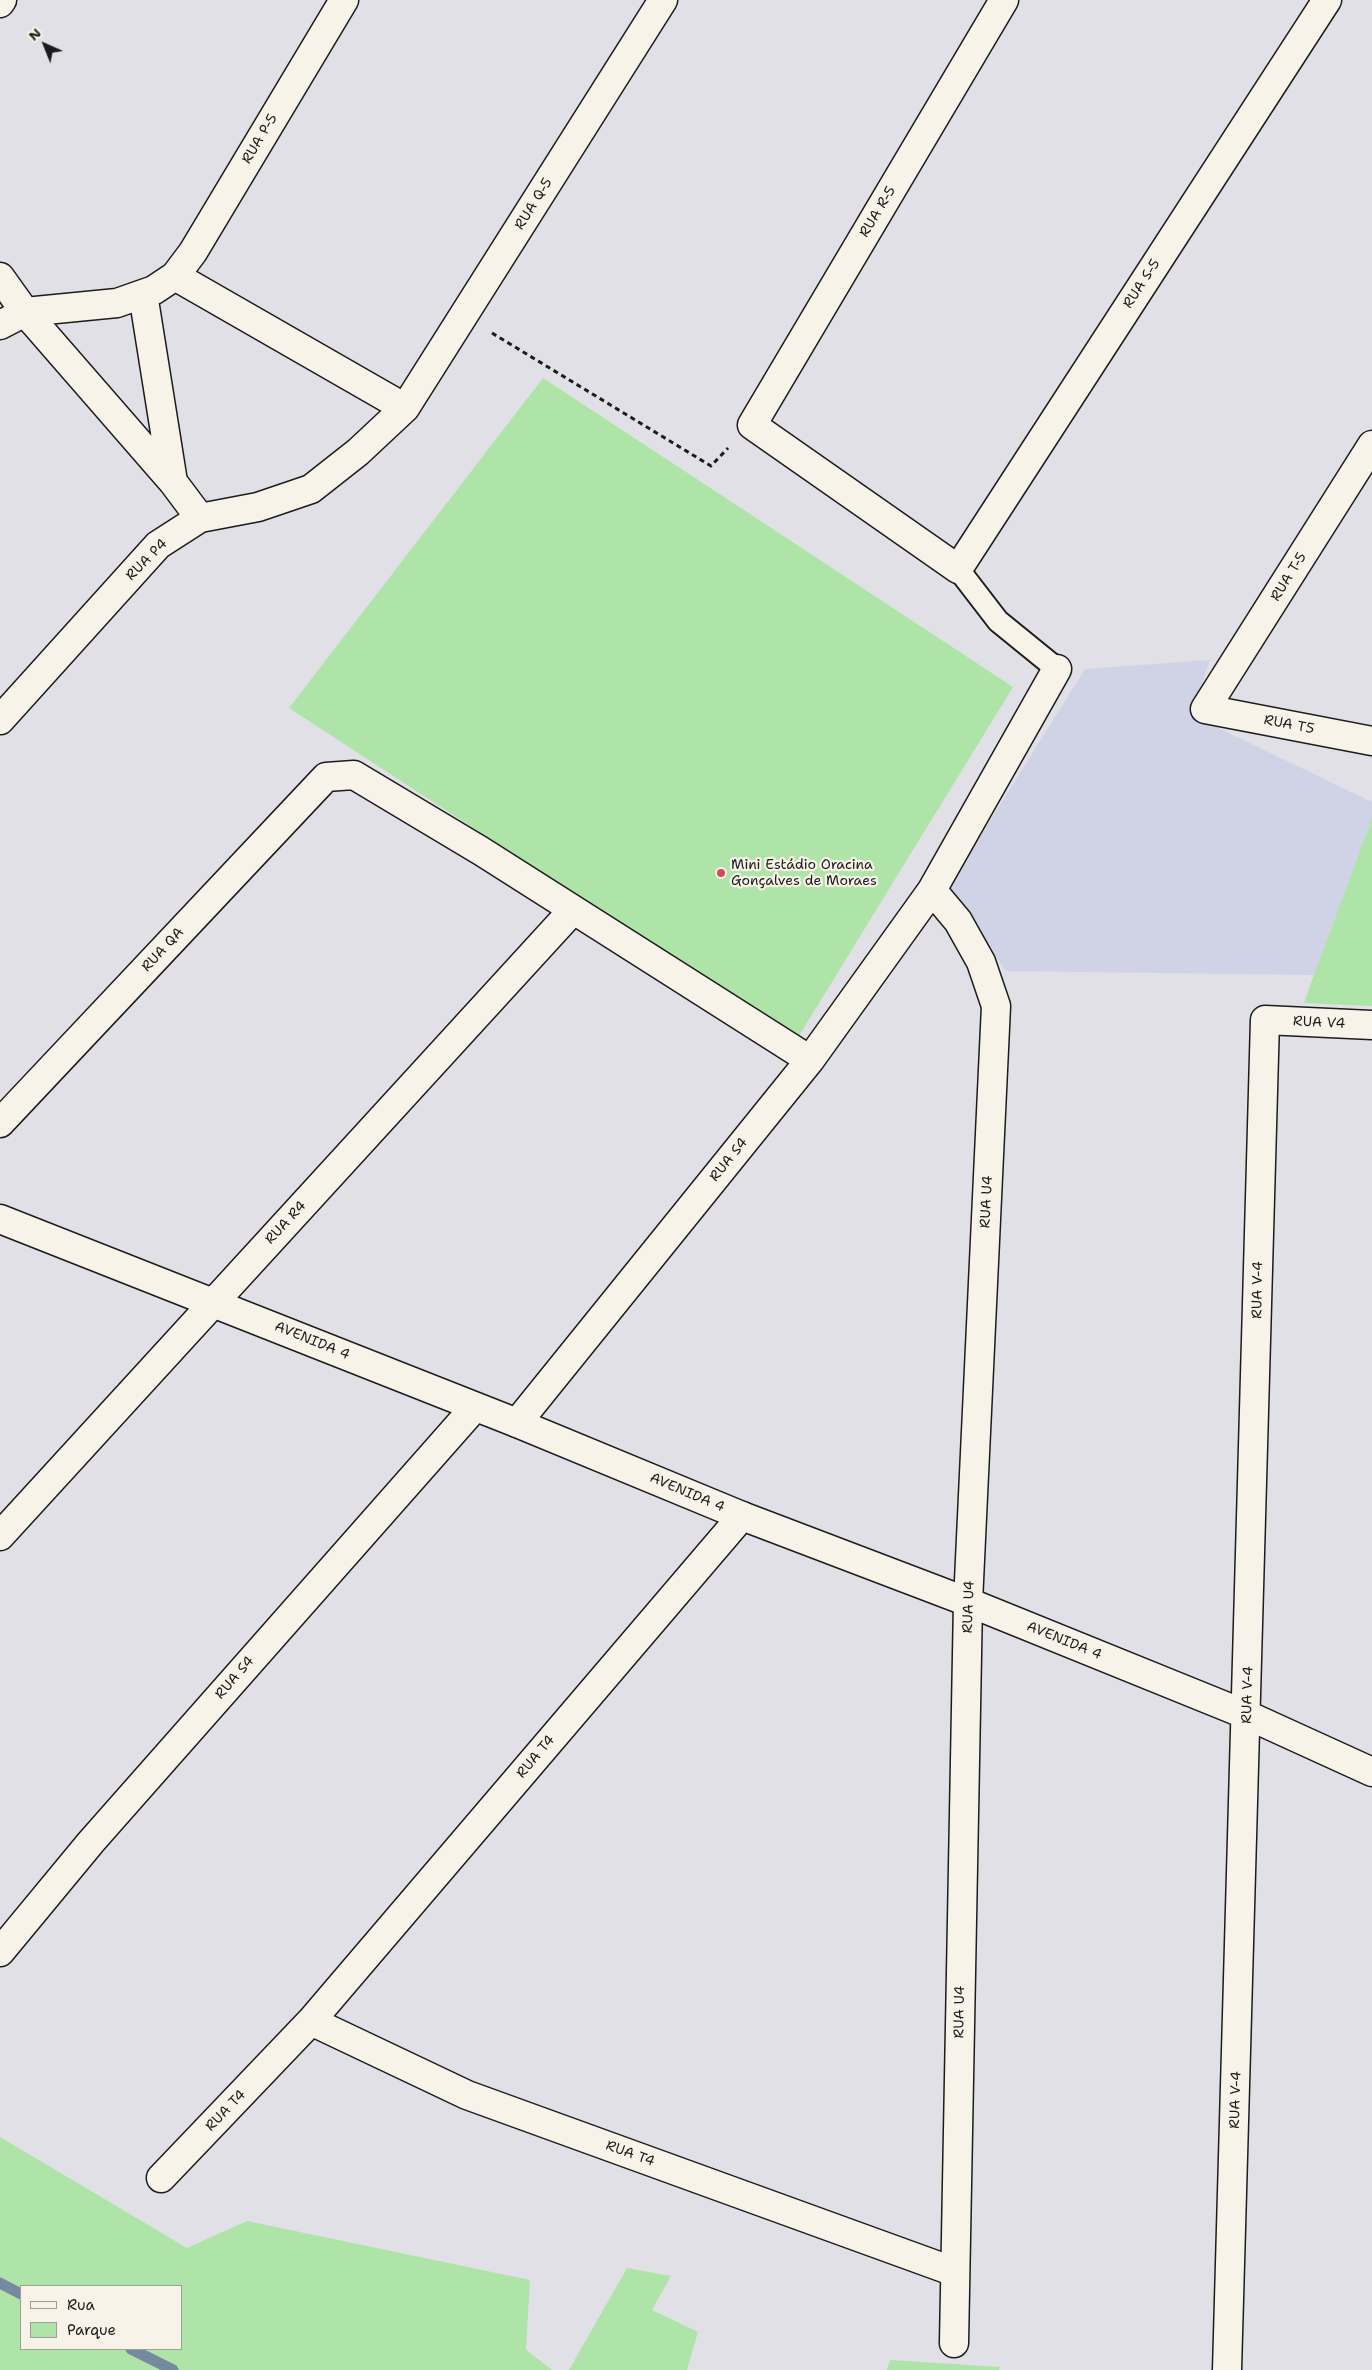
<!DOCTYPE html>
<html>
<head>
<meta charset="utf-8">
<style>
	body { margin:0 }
	#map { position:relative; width:1372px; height:2370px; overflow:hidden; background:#e0e0e6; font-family:"Shantell Sans",sans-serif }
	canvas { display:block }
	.legend { position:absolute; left:20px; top:2285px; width:162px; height:65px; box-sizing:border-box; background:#f7f3e8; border:1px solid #9f9d96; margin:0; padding:6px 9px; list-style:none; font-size:15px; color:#1c1c1c }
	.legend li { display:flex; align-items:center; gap:10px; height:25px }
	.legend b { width:25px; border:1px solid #9f9d96 }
	.north { position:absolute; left:20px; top:20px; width:50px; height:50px; -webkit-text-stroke:4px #f7f3e8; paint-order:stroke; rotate:316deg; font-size:14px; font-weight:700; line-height:20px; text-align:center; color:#1c1c1c }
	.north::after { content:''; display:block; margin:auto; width:18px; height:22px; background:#1c1c1c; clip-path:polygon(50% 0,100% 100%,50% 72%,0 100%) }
</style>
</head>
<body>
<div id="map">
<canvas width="1372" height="2370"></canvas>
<ul class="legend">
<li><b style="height:6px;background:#f7f3e8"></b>Rua</li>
<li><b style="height:14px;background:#aee4a7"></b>Parque</li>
</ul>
<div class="north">N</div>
</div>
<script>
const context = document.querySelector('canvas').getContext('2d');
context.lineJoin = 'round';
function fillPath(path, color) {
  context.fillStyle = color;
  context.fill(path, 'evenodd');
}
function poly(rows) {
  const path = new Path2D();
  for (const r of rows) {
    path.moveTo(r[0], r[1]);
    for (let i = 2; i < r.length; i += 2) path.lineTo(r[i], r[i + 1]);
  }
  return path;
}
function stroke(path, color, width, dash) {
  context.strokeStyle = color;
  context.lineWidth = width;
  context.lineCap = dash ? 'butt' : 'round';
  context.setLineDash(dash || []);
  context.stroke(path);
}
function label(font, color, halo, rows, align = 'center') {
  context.font = font + ' "Shantell Sans",sans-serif';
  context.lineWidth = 4.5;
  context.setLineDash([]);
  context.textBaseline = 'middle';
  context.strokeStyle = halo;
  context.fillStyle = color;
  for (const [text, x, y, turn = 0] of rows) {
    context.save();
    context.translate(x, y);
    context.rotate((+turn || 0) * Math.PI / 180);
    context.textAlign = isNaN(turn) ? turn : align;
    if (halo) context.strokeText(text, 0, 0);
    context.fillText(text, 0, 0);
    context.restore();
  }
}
fillPath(poly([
	[1210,660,1191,715,1372,802,1372,818,1314,975,1006,971,948,888,1085,669]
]), '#d0d2e5');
fillPath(poly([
	[543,378,1013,687,797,1039,289,708],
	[1372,818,1372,1006,1304,1003,1314,975],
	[0,2137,187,2248,247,2221,530,2280,526,2350,552,2370,0,2370],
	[21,2286,181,2286,181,2349,21,2349],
	[627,2268,671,2276,652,2310,698,2332,687,2370,569,2370],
	[890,2360,1000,2367,999,2370,887,2370]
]), '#aee4a7');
stroke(poly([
	[0,2283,21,2294],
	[131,2349,173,2370]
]), '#758aa1', 11);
const service = poly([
	[958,569,998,621,1057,669]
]);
const minor = poly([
	[1004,0,752,425,958,569,1327,0],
	[0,3,2,0],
	[175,276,405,408],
	[0,277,25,312,173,482,200,518],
	[143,294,173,482],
	[0,325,25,312,117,303,154,290,175,276,193,252,344,0],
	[1372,445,1205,709,1372,741],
	[0,720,158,545,200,518,258,507,311,489,358,452,405,408,663,0],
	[932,890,958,921,981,962,996,1006,968,1602,954,2343],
	[0,1123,326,777,354,775,481,851,810,1060],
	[517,1423,810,1060,932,890,1057,669],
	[0,1536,573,910],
	[0,1952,91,1842,475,1407],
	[311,2021,467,2095,955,2272],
	[161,2178,311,2021,742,1516],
	[1227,2370,1265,1020,1372,1025]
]);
const tertiary = poly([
	[0,1219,517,1423,742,1516,968,1602,1247,1715,1372,1772]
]);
stroke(service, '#1c1c1c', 25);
stroke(minor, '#1c1c1c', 31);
stroke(tertiary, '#1c1c1c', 31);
stroke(poly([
	[492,333,711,466,728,448]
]), '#1c1c1c', 3, [5, 4]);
stroke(service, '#f7f3e8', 21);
stroke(minor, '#f7f3e8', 28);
stroke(tertiary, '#f7f3e8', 28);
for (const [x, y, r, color] of [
	[721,873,5,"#d1495b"]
]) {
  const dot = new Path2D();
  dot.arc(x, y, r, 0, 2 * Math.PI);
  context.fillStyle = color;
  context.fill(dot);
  stroke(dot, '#f7f3e8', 2);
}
label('14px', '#1c1c1c', '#f7f3e8', [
	["RUA P-5",260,139,-59],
	["RUA Q-5",534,204,-58],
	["RUA R-5",878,212,-59],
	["RUA S-5",1142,284,-57],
	["RUA P4",147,560,-45],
	["RUA T-5",1289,577,-58],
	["RUA T5",1289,725,11],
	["RUA QA",163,950,-47],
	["RUA V4",1319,1023,3],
	["RUA S4",729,1160,-51],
	["RUA U4",987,1202,-87],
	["RUA R4",286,1223,-47],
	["RUA V-4",1258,1290,-89],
	["AVENIDA 4",312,1341,22],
	["AVENIDA 4",687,1493,23],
	["RUA U4",969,1607,-88],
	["AVENIDA 4",1064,1641,22],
	["RUA S4",235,1678,-49],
	["RUA V-4",1248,1695,-88],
	["RUA T4",536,1757,-50],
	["RUA U4",960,2012,-89],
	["RUA V-4",1236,2100,-88],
	["RUA T4",226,2111,-46],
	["RUA T4",630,2154,20]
]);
label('14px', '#1c1c1c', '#f7f3e8', [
	["Mini Estádio Oracina",731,865],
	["Gonçalves de Moraes",731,881]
], 'left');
</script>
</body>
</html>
